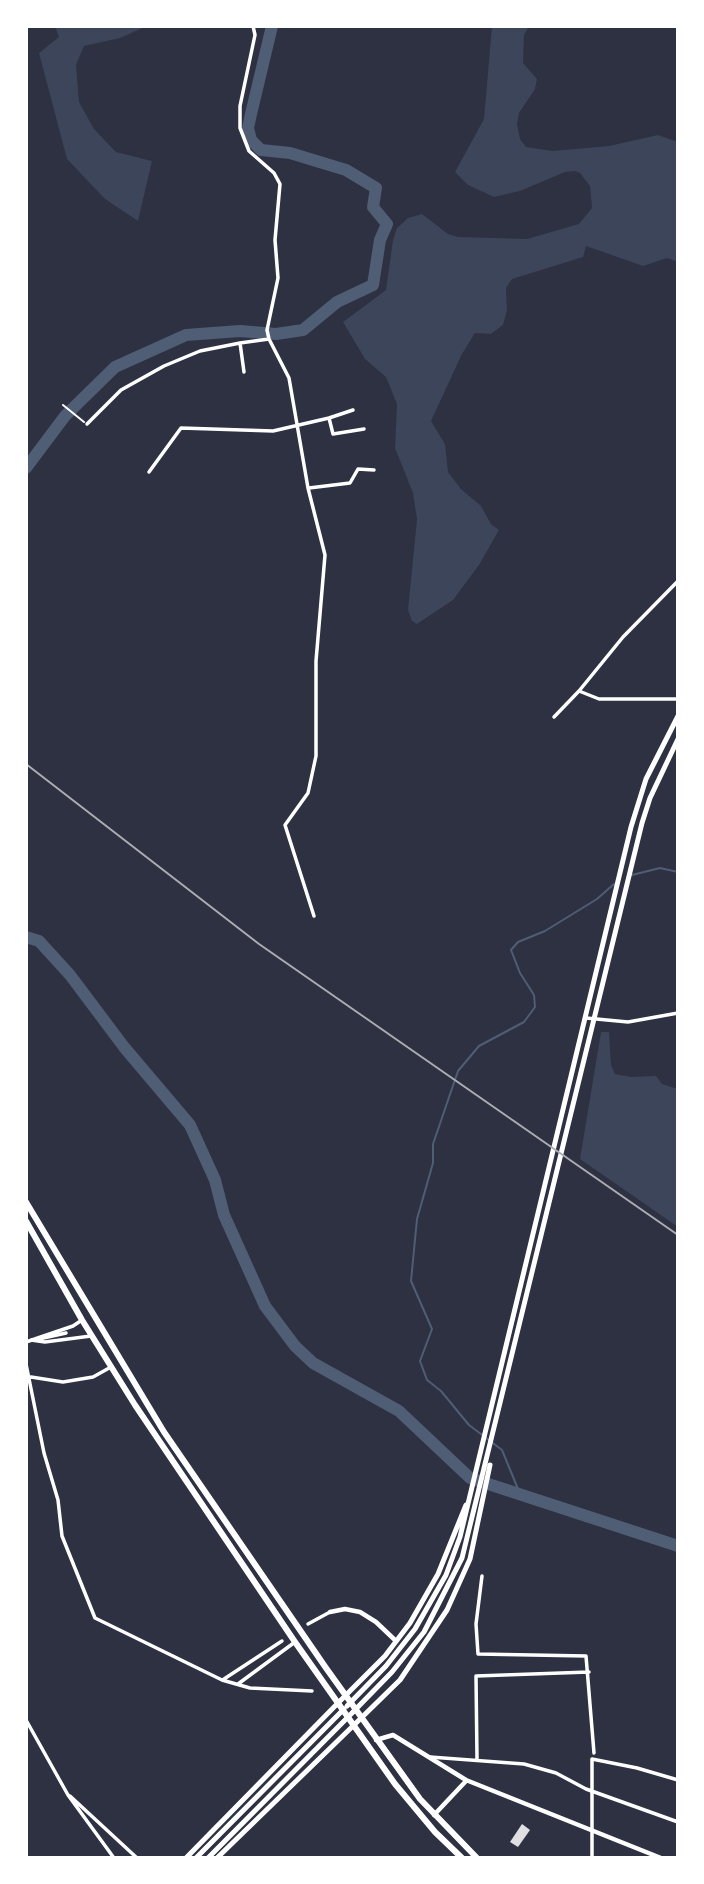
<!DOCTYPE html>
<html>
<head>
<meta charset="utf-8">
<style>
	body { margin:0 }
	#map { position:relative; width:704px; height:1884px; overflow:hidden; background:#2d3142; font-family:Georgia,serif }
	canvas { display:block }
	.frame { position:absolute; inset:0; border:28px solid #fff; pointer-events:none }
</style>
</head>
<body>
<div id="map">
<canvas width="704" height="1884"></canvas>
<div class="frame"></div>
</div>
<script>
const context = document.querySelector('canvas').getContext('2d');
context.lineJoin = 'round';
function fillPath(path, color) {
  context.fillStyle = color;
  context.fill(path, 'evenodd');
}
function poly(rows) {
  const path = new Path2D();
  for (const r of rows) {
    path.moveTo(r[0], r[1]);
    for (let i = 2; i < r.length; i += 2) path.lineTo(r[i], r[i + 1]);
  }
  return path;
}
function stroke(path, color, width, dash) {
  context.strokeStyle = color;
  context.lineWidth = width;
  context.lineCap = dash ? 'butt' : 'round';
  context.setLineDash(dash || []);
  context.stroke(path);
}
fillPath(poly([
	[55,26,147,26,120,38,84,46,76,65,79,102,94,129,116,152,152,161,138,221,105,199,67,159,39,53,59,37],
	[492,26,529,26,524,35,523,63,537,79,535,89,519,113,517,124,520,139,526,147,553,151,609,146,658,135,678,142,678,262,667,258,643,266,586,246,583,257,512,279,506,288,507,310,503,325,491,334,475,333,462,354,431,421,445,444,448,472,461,489,481,506,491,524,499,530,479,565,453,600,417,624,412,621,408,610,417,519,413,493,395,448,397,404,386,377,365,359,343,322,386,290,393,240,397,228,408,218,422,214,448,234,458,237,527,239,579,224,592,208,590,186,580,173,575,171,565,172,520,191,494,197,468,185,455,172,484,119],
	[601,1032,609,1032,611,1065,615,1074,631,1077,656,1076,662,1084,678,1089,678,1227,580,1159]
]), '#3c4559');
stroke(poly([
	[632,875,660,868,678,872],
	[517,1495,518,1489,502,1450,469,1425,441,1391,427,1380,420,1361,432,1329,411,1281,417,1219,433,1163,433,1144,458,1071,479,1046,524,1022,535,1007,534,995,520,973,511,950,518,942,545,931,597,899,614,884]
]), '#4f5d75', 2);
stroke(poly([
	[26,468,65,416,115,367,186,335,240,331,276,334,303,330,337,302,373,285,380,240,387,224,373,207,376,188,346,170,290,153,261,150,251,140,248,128,251,114,272,26],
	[26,937,39,941,70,975,124,1047,190,1125,215,1180,224,1215,265,1306,295,1346,313,1363,399,1411,470,1478,678,1546]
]), '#4f5d75', 12);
fillPath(poly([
	[522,1824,530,1830,518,1847,510,1842]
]), '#e0e0e3');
stroke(poly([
	[63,405,84,422]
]), '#fff', 2);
stroke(poly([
	[253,26,255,35,240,106,240,128,249,151,274,173,280,184,275,240,278,278,267,330,269,339,289,378,308,488,325,555,316,661,316,756,308,793,285,825,314,916],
	[240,343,269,339],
	[329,418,353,410],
	[87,424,121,390,164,366,200,351,240,343,244,372],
	[149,472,181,428,273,431,329,418,333,434,364,429],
	[309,488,350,483,358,469,374,470],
	[579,691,599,699,678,699],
	[554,717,579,691,623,637,678,581],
	[586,1018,628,1022,678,1013],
	[39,1339,66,1333],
	[31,1340,45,1342,91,1336],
	[26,1342,73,1326,82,1320],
	[26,1364,44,1453,58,1500,62,1536,95,1618,222,1680,250,1688,312,1691],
	[31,1377,63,1382,93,1377,111,1367],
	[482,1576,476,1624,478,1654,586,1656,594,1753],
	[308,1624,330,1612],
	[224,1679,282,1641],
	[238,1684,295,1642],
	[26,1720,68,1795,114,1858],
	[430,1757,524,1764,556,1773,586,1789,678,1822],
	[477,1759,476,1676,589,1672],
	[70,1796,137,1858],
	[592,1858,592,1759,637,1768,678,1780],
	[669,1858,678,1858]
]), '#fff', 3.5);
stroke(poly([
	[330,1612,345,1609,360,1612,376,1622,396,1641],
	[376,1740,393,1735,466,1780,661,1858],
	[434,1815,466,1781]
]), '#fff', 4.5);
stroke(poly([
	[186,1858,338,1703],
	[196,1858,344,1709],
	[208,1858,353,1712],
	[217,1858,354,1725]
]), '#fff', 5);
stroke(poly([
	[338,1703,385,1656,410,1623,438,1574,466,1505],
	[347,1706,386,1666,415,1629,446,1575,460,1537,631,827,646,779,678,716],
	[353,1712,392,1672,424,1632,462,1558,642,823,650,798,678,739],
	[354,1725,400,1680,447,1610,470,1559,490,1465]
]), '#fff', 5);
stroke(poly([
	[26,1202,164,1432,326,1668,420,1799,477,1858],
	[26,1221,82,1320,135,1405,295,1642,395,1784,435,1832,462,1858]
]), '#fff', 6);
stroke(poly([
	[26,764,259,944,678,1235]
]), '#abadb3', 2);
</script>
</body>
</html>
